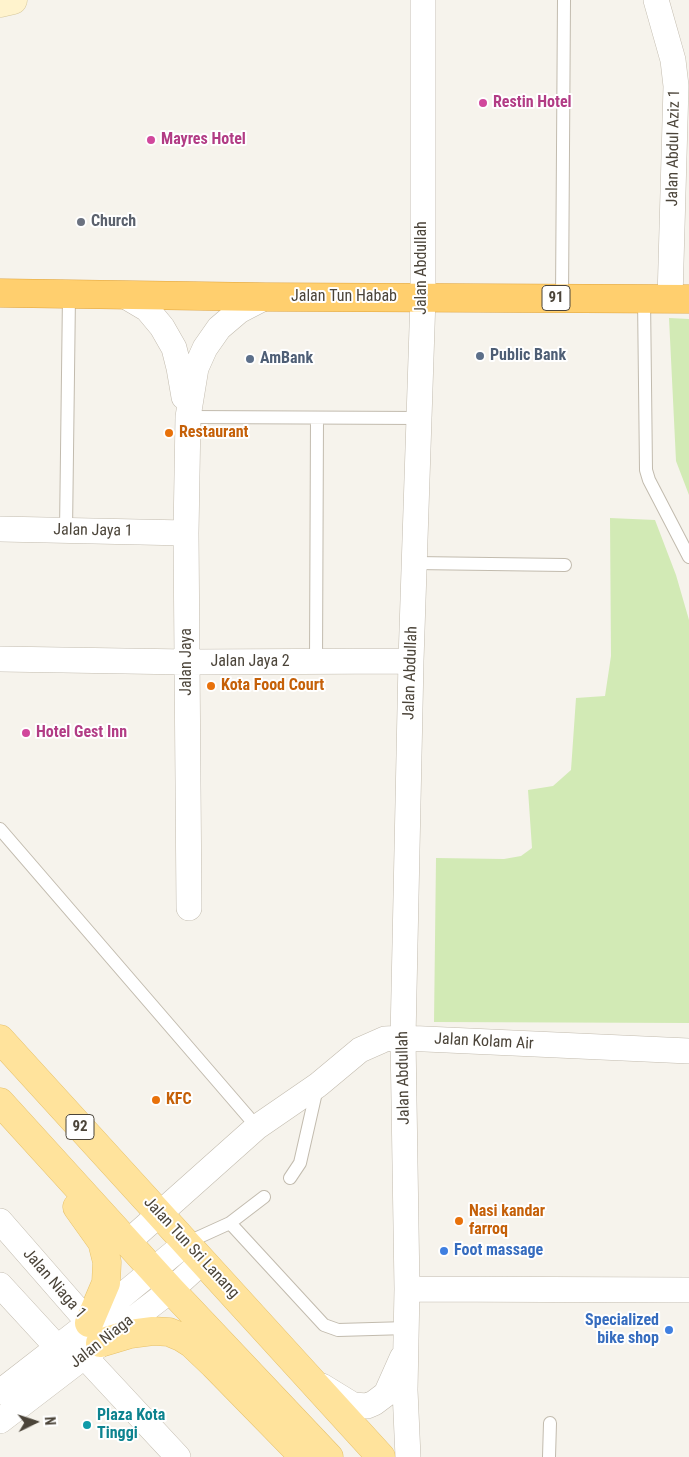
<!DOCTYPE html>
<html>
<head>
<meta charset="utf-8">
<style>
	body { margin:0 }
	#map { position:relative; width:689px; height:1457px; overflow:hidden; background:#f6f3ec; font-family:"Roboto Condensed",sans-serif }
	canvas { display:block }
	.north { position:absolute; left:10px; top:1397px; width:50px; height:50px; -webkit-text-stroke:4px #fff; paint-order:stroke; rotate:86deg; font-size:14px; font-weight:700; line-height:20px; text-align:center; color:#4b4439 }
	.north::after { content:''; display:block; margin:auto; width:18px; height:22px; background:#4b4439; clip-path:polygon(50% 0,100% 100%,50% 72%,0 100%) }
</style>
</head>
<body>
<div id="map">
<canvas width="689" height="1457"></canvas>
<div class="north">N</div>
</div>
<script>
const context = document.querySelector('canvas').getContext('2d');
context.lineJoin = 'round';
function fillPath(path, color) {
  context.fillStyle = color;
  context.fill(path, 'evenodd');
}
function poly(rows) {
  const path = new Path2D();
  for (const r of rows) {
    path.moveTo(r[0], r[1]);
    for (let i = 2; i < r.length; i += 2) path.lineTo(r[i], r[i + 1]);
  }
  return path;
}
function stroke(path, color, width, dash) {
  context.strokeStyle = color;
  context.lineWidth = width;
  context.lineCap = dash ? 'butt' : 'round';
  context.setLineDash(dash || []);
  context.stroke(path);
}
function label(font, color, halo, rows, align = 'center') {
  context.font = font + ' "Roboto Condensed",sans-serif';
  context.lineWidth = 4;
  context.setLineDash([]);
  context.textBaseline = 'middle';
  context.strokeStyle = halo;
  context.fillStyle = color;
  for (const [text, x, y, turn = 0] of rows) {
    context.save();
    context.translate(x, y);
    context.rotate((+turn || 0) * Math.PI / 180);
    context.textAlign = isNaN(turn) ? turn : align;
    if (halo) context.strokeText(text, 0, 0);
    context.fillText(text, 0, 0);
    context.restore();
  }
}
fillPath(poly([
	[669,318,689,319,689,495,676,461],
	[610,518,655,520,676,575,689,620,689,1023,434,1022,436,858,504,859,521,856,532,848,528,790,553,786,571,770,576,698,605,696,611,656]
]), '#d2eab5');
const lane = poly([
	[562,298,564,0],
	[644,298,646,470,649,480,689,557],
	[188,417,420,418],
	[66,531,69,295],
	[415,563,565,565],
	[316,663,317,418],
	[0,829,257,1127],
	[290,1178,300,1163,317,1088],
	[230,1223,324,1325,338,1330,407,1328],
	[186,1243,230,1223,264,1197],
	[549,1457,550,1423]
]);
const street = poly([
	[656,0,673,60,676,86,670,299],
	[125,296,147,309,162,327,174,348,179,368,184,397],
	[0,529,186,533],
	[0,659,187,662,411,661],
	[189,908,186,533,188,417,196,368,205,348,219,328,239,311,266,297],
	[0,1221,89,1323],
	[128,1242,257,1127,318,1085,360,1050,385,1039,403,1038,689,1051],
	[0,1285,57,1347],
	[407,1289,689,1290],
	[84,1356,178,1457],
	[322,1386,353,1405,367,1406,374,1403,386,1394,402,1358],
	[0,1392,89,1323,186,1243],
	[0,1421,171,1290,203,1261],
	[408,1457,405,1390,407,1289,403,1038,411,661,423,297,423,0]
]);
const secondary = poly([
	[0,3,13,0]
]);
const primary = poly([
	[0,1039,381,1457],
	[0,1102,171,1290,329,1457],
	[77,1207,102,1242,107,1262,106,1283,89,1323],
	[100,1343,130,1334,153,1331,169,1332,181,1337,192,1344,214,1365,299,1452]
]);
const highway = poly([
	[0,293,266,297,689,299]
]);
stroke(lane, '#c2bbae', 14);
stroke(street, '#c2bbae', 26);
stroke(secondary, '#d6c79b', 29);
stroke(primary, '#e6c16a', 29);
stroke(highway, '#e0a43c', 29);
stroke(lane, '#fff', 12);
stroke(street, '#fff', 25);
stroke(secondary, '#fff3cd', 28);
stroke(primary, '#ffe39c', 28);
stroke(highway, '#ffcf6e', 28);
for (const [x, y, r, color] of [
	[483,103,5,"#d1479c"],
	[151,140,5,"#d1479c"],
	[81,222,5,"#6b7280"],
	[480,356,5,"#5c6f8a"],
	[250,359,5,"#5c6f8a"],
	[169,433,5,"#e8710a"],
	[211,686,5,"#e8710a"],
	[26,733,5,"#d1479c"],
	[156,1100,5,"#e8710a"],
	[459,1221,5,"#e8710a"],
	[444,1251,5,"#3f7fe0"],
	[669,1330,5,"#3f7fe0"],
	[87,1425,5,"#0f9aa8"]
]) {
  const dot = new Path2D();
  dot.arc(x, y, r, 0, 2 * Math.PI);
  context.fillStyle = color;
  context.fill(dot);
  stroke(dot, '#fff', 2);
}
for (const [x, y, w] of [
	[556,298,28],
	[80,1127,28]
]) {
  const box = new Path2D();
  box.roundRect(x - w / 2, y - 12.5, w, 25, 4);
  context.fillStyle = '#fff';
  context.fill(box);
  stroke(box, '#4b4439', 1);
}
label('bold 15px', '#4b4439', null, [
	["91",556,298],
	["92",80,1127]
]);
label('bold 16px', '#b23c85', '#fff', [
	["Restin Hotel",493,103],
	["Mayres Hotel",161,140],
	["Hotel Gest Inn",36,733]
], 'left');
label('16px', '#4b4439', '#fff', [
	["Jalan Abdul Aziz 1",674,148,-89],
	["Jalan Abdullah",422,268,-90],
	["Jalan Tun Habab",344,297],
	["Jalan Jaya 1",93,531,1],
	["Jalan Jaya",187,662,-90],
	["Jalan Jaya 2",250,662],
	["Jalan Abdullah",411,673,-88],
	["Jalan Kolam Air",484,1042,3],
	["Jalan Abdullah",404,1078,-91],
	["Jalan Tun Sri Lanang",191,1248,47],
	["Jalan Niaga 1",54,1284,49],
	["Jalan Niaga",102,1342,-38]
]);
label('bold 16px', '#5b616d', '#fff', [
	["Church",91,222]
], 'left');
label('bold 16px', '#4e5e75', '#fff', [
	["Public Bank",490,356],
	["AmBank",260,359]
], 'left');
label('bold 16px', '#c56008', '#fff', [
	["Restaurant",179,433],
	["Kota Food Court",221,686],
	["KFC",166,1100],
	["Nasi kandar",469,1212],
	["farroq",469,1230]
], 'left');
label('bold 16px', '#366cbe', '#fff', [
	["Foot massage",454,1251],
	["Specialized",659,1321,"right"],
	["bike shop",659,1339,"right"]
], 'left');
label('bold 16px', '#0d838f', '#fff', [
	["Plaza Kota",97,1416],
	["Tinggi",97,1434]
], 'left');
</script>
</body>
</html>
